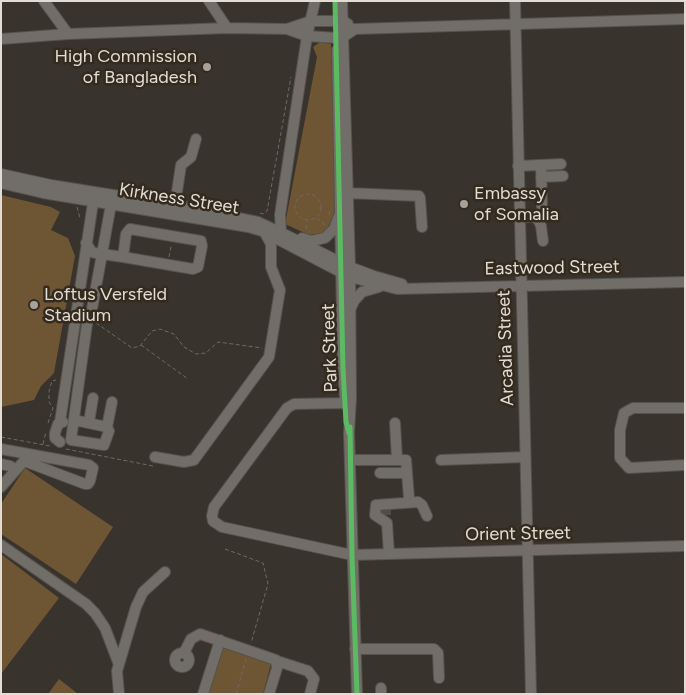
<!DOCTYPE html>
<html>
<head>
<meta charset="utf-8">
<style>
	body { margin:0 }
	#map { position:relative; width:686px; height:695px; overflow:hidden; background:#39332d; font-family:Figtree,sans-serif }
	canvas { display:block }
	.frame { position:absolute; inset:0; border:2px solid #e2dcd4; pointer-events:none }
</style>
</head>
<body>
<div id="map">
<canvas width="686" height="695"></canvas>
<div class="frame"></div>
</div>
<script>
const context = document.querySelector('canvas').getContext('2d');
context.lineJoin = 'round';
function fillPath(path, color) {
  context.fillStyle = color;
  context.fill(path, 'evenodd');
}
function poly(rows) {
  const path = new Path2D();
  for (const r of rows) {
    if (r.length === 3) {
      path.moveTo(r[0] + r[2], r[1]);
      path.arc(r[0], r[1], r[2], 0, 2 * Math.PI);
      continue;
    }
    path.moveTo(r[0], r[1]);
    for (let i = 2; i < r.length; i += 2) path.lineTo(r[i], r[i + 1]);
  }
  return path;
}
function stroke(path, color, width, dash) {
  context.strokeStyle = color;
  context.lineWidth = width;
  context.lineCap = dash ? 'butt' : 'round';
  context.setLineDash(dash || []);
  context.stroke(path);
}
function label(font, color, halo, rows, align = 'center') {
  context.font = font + ' Figtree,sans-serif';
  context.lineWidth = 5;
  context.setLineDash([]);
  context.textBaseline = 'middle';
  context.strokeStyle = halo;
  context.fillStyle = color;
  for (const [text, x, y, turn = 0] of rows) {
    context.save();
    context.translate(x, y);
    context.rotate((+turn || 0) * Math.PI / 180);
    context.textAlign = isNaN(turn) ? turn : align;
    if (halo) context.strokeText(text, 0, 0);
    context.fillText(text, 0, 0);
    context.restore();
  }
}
fillPath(poly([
	[320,42,331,44,336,206,333,217,325,233,309,235,285,224,317,57,313,47],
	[1,195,51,207,60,212,51,230,68,238,75,256,54,373,41,386,34,400,1,407],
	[25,468,113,527,76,584,1,534,1,504],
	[1,554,59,598,1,674],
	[222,647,271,664,263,694,208,694],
	[59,679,78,694,48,694]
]), '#6e5534');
stroke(poly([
	[386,508,386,515]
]), '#524c46', 10, [10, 5]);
const minor = poly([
	[44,1,68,34],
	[209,1,227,28],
	[342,1,350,267,351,398,349,433,357,694],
	[515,1,531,694],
	[287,29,307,36,337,38,343,37,355,29,685,19],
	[1,39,68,34,227,28,287,29,311,21,343,21,348,24],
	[337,50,343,369,345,398],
	[541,165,542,207],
	[518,166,561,164],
	[1,174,51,185,175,205,258,222,288,236,350,267,374,276,402,284],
	[541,177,563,176],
	[1,183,43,193,248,227,262,231,350,277,397,289,685,282],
	[347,193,419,196,420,198,422,227],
	[175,205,181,165,191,157,196,139],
	[519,217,533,217,538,219,541,226,543,241],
	[130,229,201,241,202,246,198,267,193,269,123,257,126,234,130,229],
	[279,237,281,232,280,215,283,195,307,36,315,1],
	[302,238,311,241,325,238,334,229,339,216],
	[86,243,92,252,95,253,123,257],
	[351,308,354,301,362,292,379,287],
	[345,403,294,404,287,408,214,507,212,516,213,521,222,527,352,555,685,546],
	[685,408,633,408,624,413,620,430,620,458,629,468,685,465],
	[74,420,107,427,109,431,104,445,71,440,88,317,92,309,112,199],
	[60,422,94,196],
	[89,422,93,398],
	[395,423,397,459],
	[107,427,112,402],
	[60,442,55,438,55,433,58,424,63,422],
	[1,449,89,465,93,468,90,481,88,484,85,484,24,461,1,487],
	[155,457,184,462,194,460,269,357,280,290,271,267,271,244,265,233],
	[350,460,406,460,409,498],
	[441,460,525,457],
	[1,464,10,466,16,470],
	[380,473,407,473],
	[1,545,86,604,95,613,105,628,118,662],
	[389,554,387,523,375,515,376,505,418,502,422,505,427,516],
	[355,649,434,649,438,653,439,678],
	[182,660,7],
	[184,653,191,639,200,634,276,660,277,668,269,694],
	[277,661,308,671,314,679,310,694],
	[381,688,381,694],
	[119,694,117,671,136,607,143,592,165,572],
	[203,694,220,640]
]);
stroke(minor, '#56524c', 12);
stroke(poly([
	[308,207,13],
	[77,207,80,218,81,219],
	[260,213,263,214,267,211,291,77],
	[329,215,330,209],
	[317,218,325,225],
	[306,229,307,221],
	[169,257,171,246],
	[96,323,132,348,140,346,152,331,160,329,174,334,184,347,196,354,206,353,218,342,262,348],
	[141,345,188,379],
	[48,423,53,408,49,402,49,391,52,381,56,380],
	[1,437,50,446],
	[43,444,46,432],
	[66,449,153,466],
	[225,549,263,563,268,584,251,643],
	[236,694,246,659]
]), '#6f6a65', 1, [4, 2.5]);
stroke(minor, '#716d68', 10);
stroke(poly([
	[335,1,343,369,346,422,349,433],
	[350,427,352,555,357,694]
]), '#5cba63', 5);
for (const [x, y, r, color] of [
	[207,67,5,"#a7a19a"],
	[464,204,5,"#a7a19a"],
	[34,305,5,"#a7a19a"]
]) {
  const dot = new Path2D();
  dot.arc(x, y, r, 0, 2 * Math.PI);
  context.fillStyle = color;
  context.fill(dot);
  stroke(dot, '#342a1e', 2);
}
label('18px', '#e2dcd4', '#342a1e', [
	["High Commission",197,57,"right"],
	["of Bangladesh",197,78,"right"],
	["Embassy",474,194],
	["of Somalia",474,215],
	["Loftus Versfeld",44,295],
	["Stadium",44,316]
], 'left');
label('18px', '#e2dcd4', '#342a1e', [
	["Kirkness Street",179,199,9],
	["Eastwood Street",552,268,-1],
	["Park Street",330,348,-92],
	["Arcadia Street",506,348,-92],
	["Orient Street",518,534,-1]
]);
</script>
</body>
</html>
